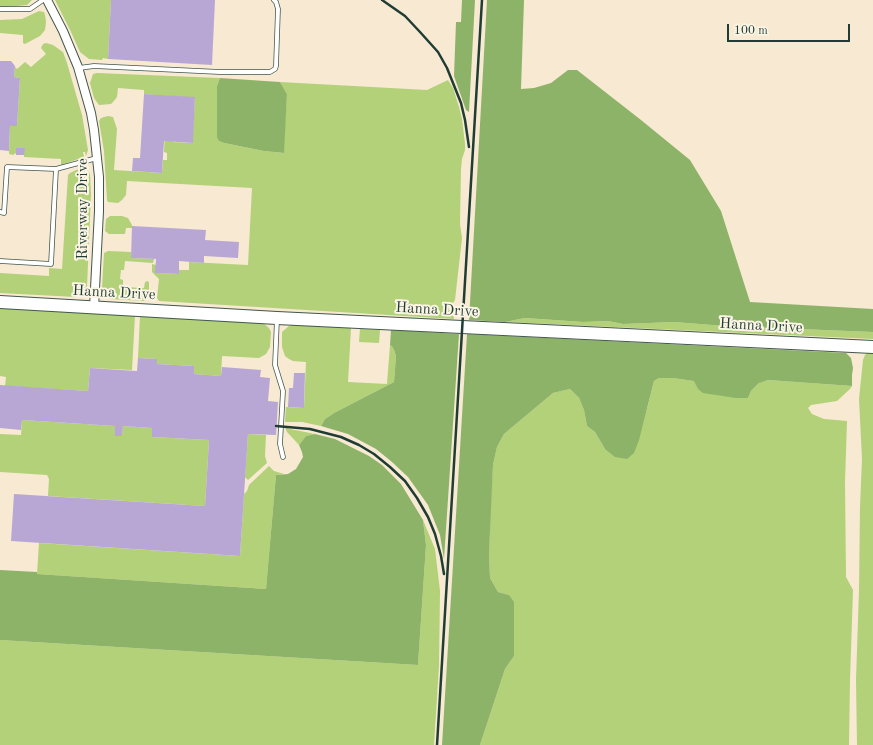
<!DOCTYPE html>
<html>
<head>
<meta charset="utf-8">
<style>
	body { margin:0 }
	#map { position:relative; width:873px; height:745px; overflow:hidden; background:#f8e9d2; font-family:"Old Standard TT",serif }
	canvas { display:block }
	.scale { position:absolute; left:727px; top:24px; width:123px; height:18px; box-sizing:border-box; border:2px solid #1f3d34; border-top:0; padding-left:5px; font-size:12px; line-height:14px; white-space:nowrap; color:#1f3d34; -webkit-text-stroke:3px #fcf5e5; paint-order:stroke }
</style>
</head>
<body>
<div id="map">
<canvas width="873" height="745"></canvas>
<div class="scale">100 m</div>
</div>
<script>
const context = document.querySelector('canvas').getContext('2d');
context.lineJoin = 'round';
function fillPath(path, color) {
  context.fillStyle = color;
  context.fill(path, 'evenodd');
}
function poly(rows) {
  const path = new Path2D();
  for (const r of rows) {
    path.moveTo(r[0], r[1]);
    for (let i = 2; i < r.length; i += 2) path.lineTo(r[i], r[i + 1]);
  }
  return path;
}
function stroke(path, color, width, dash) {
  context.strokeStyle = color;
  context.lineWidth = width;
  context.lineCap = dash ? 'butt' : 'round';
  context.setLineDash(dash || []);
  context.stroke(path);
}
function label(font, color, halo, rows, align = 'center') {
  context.font = font + ' "Old Standard TT",serif';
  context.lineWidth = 4;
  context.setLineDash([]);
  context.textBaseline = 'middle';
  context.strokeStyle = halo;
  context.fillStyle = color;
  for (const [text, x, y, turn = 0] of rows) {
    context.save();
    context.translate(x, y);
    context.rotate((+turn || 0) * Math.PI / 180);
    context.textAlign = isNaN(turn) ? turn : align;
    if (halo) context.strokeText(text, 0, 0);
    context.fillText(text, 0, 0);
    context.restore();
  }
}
fillPath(poly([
	[0,0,32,0,27,5,7,7,0,7],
	[55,0,111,0,108,59,103,58,102,60,89,59,80,52,71,32],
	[39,11,44,12,45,15,46,22,45,30,40,36,25,44,23,43,23,35,0,33,0,20,22,19],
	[46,43,53,45,60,50,63,52,67,63,82,115,88,150,86,156,85,152,83,152,84,157,61,165,61,159,24,157,24,148,16,148,16,153,13,155,9,154,10,126,17,126,20,78,14,77,15,67,17,69,25,62,31,67,46,54,41,48,43,44],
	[97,73,220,78,217,86,219,141,224,143,264,151,283,153,287,94,280,82,427,90,448,80,453,88,459,107,462,119,465,144,465,150,462,159,461,169,460,224,462,238,455,300,453,303,449,306,448,308,454,315,454,319,159,301,157,298,159,279,152,272,152,264,156,265,156,273,178,274,179,270,189,270,189,262,248,265,252,188,127,181,126,195,122,200,118,203,108,202,107,200,104,151,99,121,101,118,108,116,113,117,117,129,114,170,162,173,163,160,167,160,167,153,164,152,166,107,173,142,192,143,195,98,144,94,144,90,118,88,117,97,113,102,111,104,99,105,94,98,90,83,93,74],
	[85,168,85,173,88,173,87,169,90,174,91,194,87,287,84,293,76,297,0,293,0,273,49,276,49,268,62,269,68,175,70,173,76,170],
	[110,216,122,216,128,218,132,225,132,228,126,228,125,234,109,234,105,231,106,219],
	[108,251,131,252,131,258,154,259,153,263,125,261,124,270,121,270,120,279,123,280,123,287,144,288,145,282,148,281,149,283,149,296,146,301,110,299,104,294,102,288,104,253],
	[0,307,135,315,132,370,90,368,88,391,5,386,6,377,0,376],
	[140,316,263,323,269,328,271,332,270,347,266,354,259,358,222,356,221,376,194,374,194,366,157,364,157,359,138,358],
	[525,318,583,322,608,321,623,324,674,322,725,326,873,332,873,339,505,322],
	[293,325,351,328,348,382,387,384,390,345,392,345,396,356,394,382,334,413,325,419,321,426,302,422,285,422,286,407,304,408,306,362,293,361,289,359,285,356,282,347,282,332,289,326],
	[360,329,380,330,379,343,359,342],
	[867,353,873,353,873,745,857,745,856,680,859,590,860,507,862,459,859,399,863,360,865,355],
	[659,378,673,378,695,381,698,389,748,398,751,391,760,382,768,380,852,386,850,389,837,401,811,405,808,408,812,414,824,419,847,421,845,482,846,577,853,590,850,680,849,745,480,745,505,669,514,656,509,595,498,592,490,578,489,553,490,514,493,465,497,447,504,434,553,393,570,389,579,398,584,410,587,426,595,432,605,449,642,426,648,405,654,381],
	[22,420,115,426,115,436,122,436,123,426,152,428,152,437,209,440,205,506,48,496,49,479,47,475,0,472,0,434,21,435],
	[285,427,290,429,315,434,306,436,299,445,287,432],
	[248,434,266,435,265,456,267,463,248,480,245,477],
	[269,466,274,471,284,474,276,475,266,589,37,574,39,543,240,556,244,494,247,491,249,485],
	[423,520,435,549,440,591,439,666,434,745,0,745,0,640,418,665,426,545]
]), '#b2d178');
fillPath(poly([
	[462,0,475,0,469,112,466,110,454,76,456,22,461,22],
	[487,0,524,0,521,89,534,88,551,83,568,70,577,70,641,120,690,160,721,211,750,302,873,309,873,332,725,326,674,322,623,324,608,321,583,322,525,318,505,322,469,320],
	[220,78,280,82,287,94,284,153,264,151,224,143,219,141,217,137,217,86],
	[391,330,459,334,444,559,440,535,428,505,408,477,392,462,376,449,348,434,321,426,325,419,334,413,394,382,396,356,394,350,392,346,390,345],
	[467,334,846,353,851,358,853,368,852,375,852,386,768,380,759,383,751,391,748,398,736,398,703,393,698,389,694,381,673,378,659,378,654,381,639,440,634,453,627,459,615,457,605,449,595,432,587,426,584,410,579,398,570,389,553,393,504,434,497,447,493,465,489,553,490,578,498,592,509,595,514,602,514,656,505,669,480,745,442,745],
	[315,434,335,439,369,456,382,465,401,484,423,520,426,545,418,665,0,640,0,570,37,572,37,574,266,589,276,475,288,474,296,469,303,457,302,452,299,445,306,436]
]), '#8db368');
fillPath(poly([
	[111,0,215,0,212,65,108,59],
	[0,61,11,61,15,66,14,77,20,78,17,126,10,126,9,151,0,150],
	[144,94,195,97,193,143,164,141,162,173,132,171,133,158,140,158],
	[16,148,25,148,24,155,16,155],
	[132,226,206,230,205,240,239,242,238,258,204,256,204,263,179,261,179,274,155,273,156,259,131,258],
	[138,358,157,359,157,364,194,366,194,374,221,376,222,367,261,370,260,377,270,378,268,401,278,402,276,435,248,434,240,556,11,541,14,494,205,506,209,440,152,437,152,428,123,426,122,436,115,436,115,426,22,420,21,430,0,428,0,385,88,391,90,368,137,371],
	[294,373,305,373,304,408,288,407,289,388,293,388]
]), '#b8a7d5');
const lane = poly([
	[0,9,30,9,43,0],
	[79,68,94,66,220,72,270,72,275,69,276,66,278,9,276,2,274,0],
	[0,212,4,213,7,167,56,169,97,158],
	[0,261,51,264,56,169],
	[277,319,275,365,283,391,280,444,283,457]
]);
const street = poly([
	[47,0,63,31,78,67,91,113,94,130,99,177,99,211,94,308]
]);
const secondary = poly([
	[0,302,277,318,873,347]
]);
stroke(lane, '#40574c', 5.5);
stroke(street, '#40574c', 10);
stroke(secondary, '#40574c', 14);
stroke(lane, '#fff', 4);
stroke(street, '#fff', 8);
stroke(secondary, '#fff', 12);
stroke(poly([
	[382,0,405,16,420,32,438,52,447,68,461,103,465,120,469,147],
	[276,426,310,429,341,437,359,445,374,454,390,467,405,481,417,498,428,517,435,534,441,556,444,574],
	[437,745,482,0]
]), '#1f3d34', 2.5);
label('15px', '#1f3d34', '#fcf5e5', [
	["Riverway Drive",83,209,-90],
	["Hanna Drive",114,293,3],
	["Hanna Drive",437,310,3],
	["Hanna Drive",761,326,3]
]);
</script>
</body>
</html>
